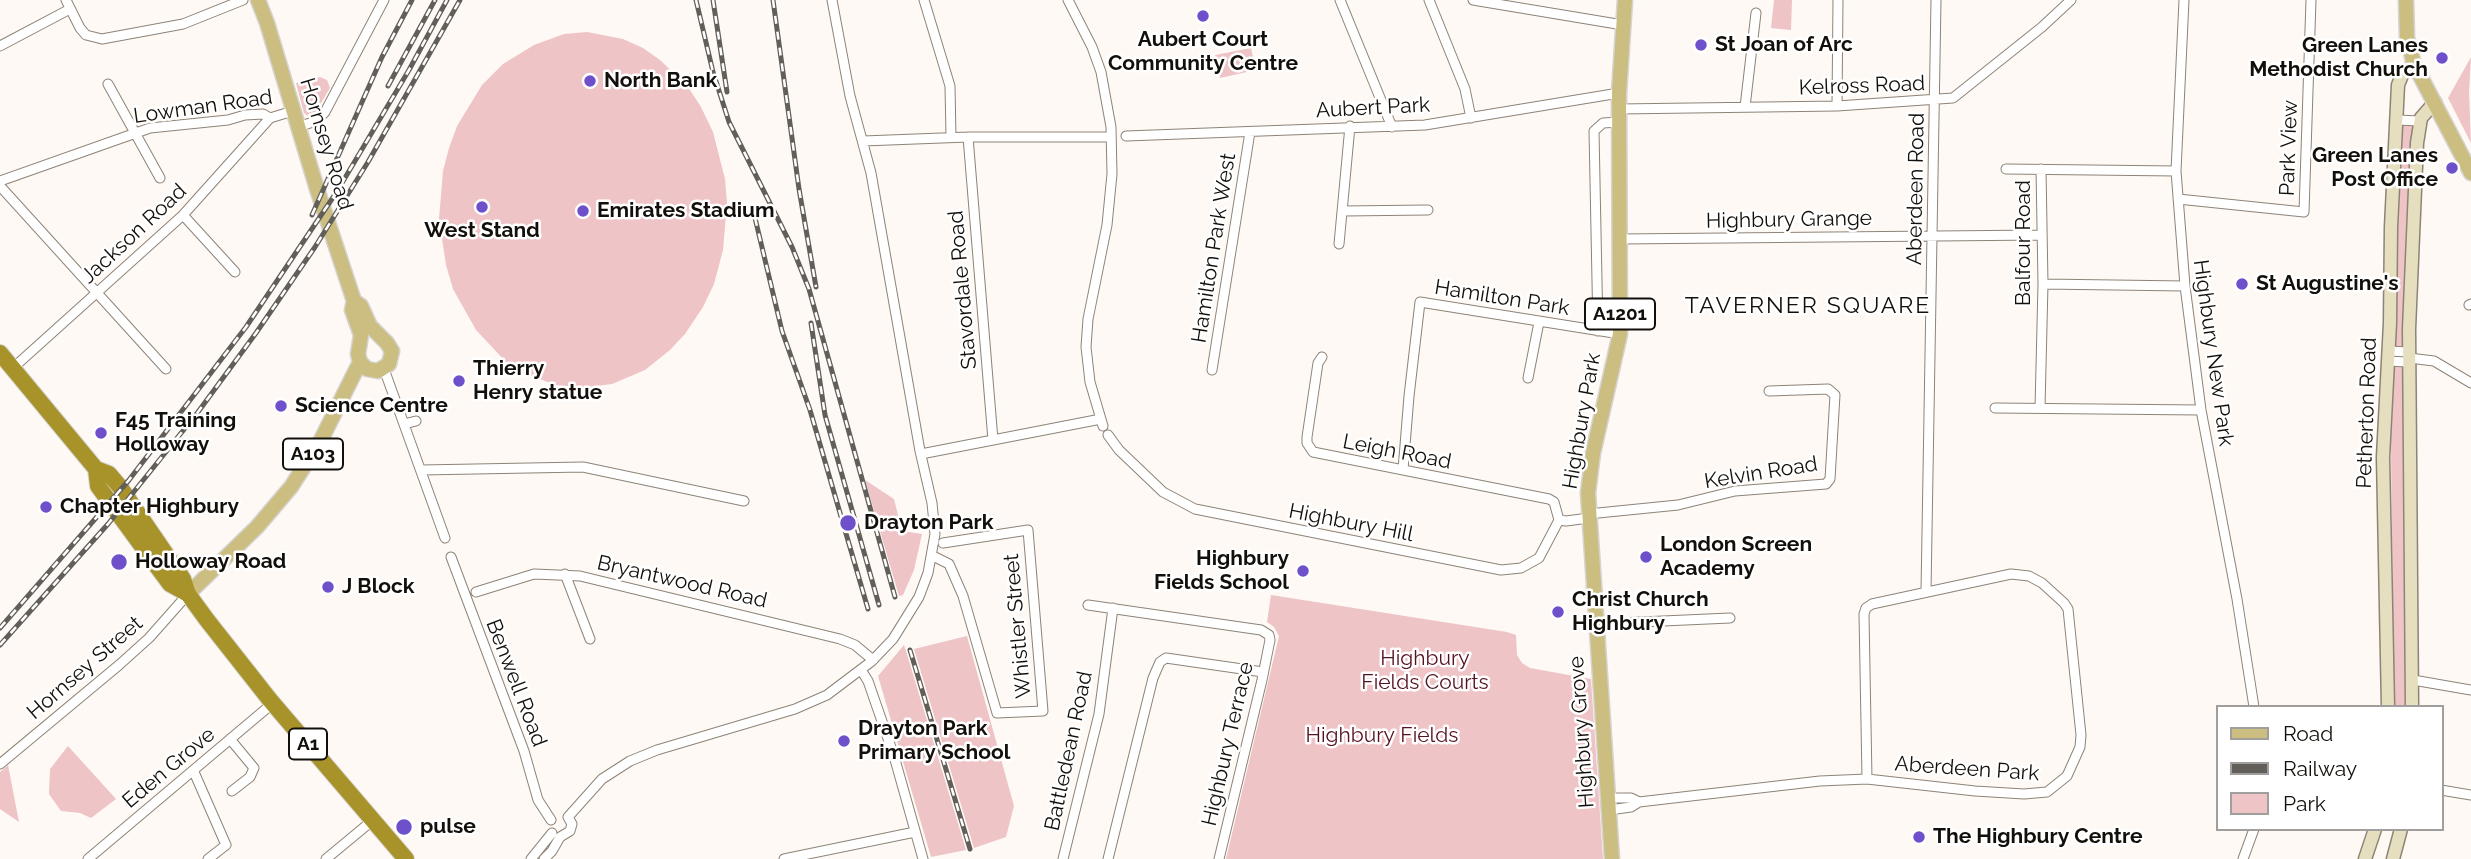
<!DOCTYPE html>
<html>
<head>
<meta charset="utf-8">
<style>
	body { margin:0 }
	#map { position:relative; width:2471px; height:859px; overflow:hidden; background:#fef9f4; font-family:Raleway,sans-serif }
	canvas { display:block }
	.legend { position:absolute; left:2216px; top:705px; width:228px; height:126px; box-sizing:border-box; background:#fff; border:2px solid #a19f9d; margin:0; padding:9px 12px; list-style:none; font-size:21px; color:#130f0a }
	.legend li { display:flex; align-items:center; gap:14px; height:35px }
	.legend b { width:35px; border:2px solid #a19f9d }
</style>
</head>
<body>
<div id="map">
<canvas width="2471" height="859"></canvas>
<ul class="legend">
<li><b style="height:9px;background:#cbbe80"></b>Road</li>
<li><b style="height:9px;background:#625e59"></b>Railway</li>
<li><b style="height:19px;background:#eec4c7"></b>Park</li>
</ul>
</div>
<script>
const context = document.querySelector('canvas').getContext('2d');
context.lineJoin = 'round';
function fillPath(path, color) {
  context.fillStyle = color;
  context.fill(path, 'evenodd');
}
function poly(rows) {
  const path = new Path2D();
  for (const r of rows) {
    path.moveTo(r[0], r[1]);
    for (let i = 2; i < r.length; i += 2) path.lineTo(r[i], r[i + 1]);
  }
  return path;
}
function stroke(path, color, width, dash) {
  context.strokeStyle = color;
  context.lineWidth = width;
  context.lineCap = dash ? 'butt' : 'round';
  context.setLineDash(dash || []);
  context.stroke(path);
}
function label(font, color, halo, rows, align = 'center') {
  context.font = font + ' Raleway,sans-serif';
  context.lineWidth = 5;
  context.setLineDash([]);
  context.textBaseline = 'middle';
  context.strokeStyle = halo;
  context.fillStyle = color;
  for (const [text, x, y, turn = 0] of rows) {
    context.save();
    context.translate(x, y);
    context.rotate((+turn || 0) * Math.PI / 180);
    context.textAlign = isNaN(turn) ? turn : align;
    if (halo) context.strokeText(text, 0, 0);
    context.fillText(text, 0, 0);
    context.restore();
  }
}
fillPath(poly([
	[1774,0,1792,0,1791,30,1771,28],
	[587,32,623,39,643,48,660,60,688,87,701,107,713,132,725,179,727,203,723,250,714,284,703,307,685,334,670,350,645,370,612,384,579,388,556,385,523,373,506,362,476,330,453,289,446,265,439,219,443,171,449,148,457,126,482,85,503,64,534,45,564,34],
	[1251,48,1256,70,1220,78,1215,55],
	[2471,57,2469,92,2471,143,2448,98],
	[320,77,327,80,330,88,315,113,308,116,304,113,296,83],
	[2404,125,2414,126,2407,347,2392,348,2400,128],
	[2390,364,2406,364,2409,707,2394,707],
	[865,480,894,499,902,531,922,534,914,570,903,595,899,596],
	[1271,595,1507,632,1516,635,1517,655,1522,663,1530,668,1591,679,1603,859,1226,859,1279,636,1274,627,1267,622],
	[967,636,1014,806,1006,837,974,848,914,649],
	[904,645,906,651,966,850,931,857,878,676],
	[68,746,116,799,91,818,80,813,61,811,49,794,50,769],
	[8,765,19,822,0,809,0,772]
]), '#eec4c7');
const street = poly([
	[66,0,80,28,86,35,102,39,183,24,243,0],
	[924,0,950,86,951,137],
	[1068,0,1092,47,1101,72,1111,127,1112,174,1107,225,1088,319,1086,347,1090,382,1103,426],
	[1340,0,1392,127],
	[1429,0,1465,89,1471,118],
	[1473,0,1623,25],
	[2184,0,2176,171,2185,286,2201,410,2237,599,2254,707],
	[0,46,70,9],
	[108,84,160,178],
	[1837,106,1838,0],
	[1745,107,1756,13],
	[1619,109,1837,106,1953,98,2042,27,2071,0],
	[2397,120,2420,121],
	[298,127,316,121,325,112,384,0],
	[1126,136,1425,125,1619,93],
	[968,137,993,440],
	[863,141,968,137,1111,137],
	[2006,169,2176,171],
	[0,181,150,128,228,120,245,115,263,114,270,118,293,111],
	[0,186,166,369],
	[2178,199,2304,212,2311,0],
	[1343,211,1428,210],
	[183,215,235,272],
	[1620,239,2042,235],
	[1339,244,1350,126],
	[2043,284,2185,286],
	[2469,305,2471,304],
	[1598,331,1594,131,1603,123,1619,122],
	[2388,351,2409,352],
	[1322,357,1318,363,1307,437,1307,443,1313,452,1549,499,1554,502,1559,520],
	[2409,358,2434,361,2471,383],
	[2387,361,2408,362],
	[13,368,183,215,270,118],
	[384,369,445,538],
	[1212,370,1250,132],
	[1528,378,1539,322],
	[1995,408,2201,410],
	[2040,408,2043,284,2041,169],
	[404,424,416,421],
	[1108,435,1119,450,1163,492,1195,509,1501,570,1521,568,1539,558,1559,520,1566,521,1589,518],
	[921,454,1101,419],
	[421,470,583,467,744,501],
	[1403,470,1409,396,1420,302,1620,334],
	[1588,514,1678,505,1735,491,1826,484,1830,479,1835,395,1828,389,1769,391],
	[933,556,949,564,963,596,997,713,1043,711,1028,530,943,543],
	[451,557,524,751,538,800,551,820],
	[565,574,590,639],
	[476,592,534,574,580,576,840,639,855,645,873,660],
	[1926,592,1936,0],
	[1088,605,1261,630,1269,635,1270,640,1262,680,1219,859],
	[1596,624,1730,618],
	[861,670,868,681,894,756,923,859],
	[2413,680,2471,690],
	[230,739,254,768,250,777,232,791],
	[0,764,119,665,149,638,188,594],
	[194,772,226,845,208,859],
	[2441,790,2471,795],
	[1608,798,1631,798,1639,802,1631,807,1609,810],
	[1639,802,1820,781,1867,779,1975,791,2024,794,2047,792,2067,776,2080,747,2081,735,2068,609,2064,603,2042,583,2029,576,2011,574,1872,604,1866,608,1864,614,1867,779],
	[568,817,602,779,630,761,657,750,795,709,827,695,872,661,893,639,919,597,928,573,935,534,932,503,920,451,871,173,850,96,832,0],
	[88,859,273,703],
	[326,859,373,820],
	[531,859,552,833],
	[544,859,552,851,560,837,570,831,572,824,568,817],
	[784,859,915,832],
	[1063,859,1099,714,1113,608],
	[1108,859,1153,678,1160,662,1166,658,1263,672],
	[2243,859,2254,829]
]);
const secondary = poly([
	[2388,707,2383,457,2390,323,2391,227,2398,85,2402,75,2414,64],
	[2412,707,2409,329,2417,143,2421,118,2435,102],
	[2365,859,2375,829],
	[2393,859,2401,829]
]);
const primary = poly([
	[2406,0,2407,38,2414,64,2471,173],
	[354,301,361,306,370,326,387,343,392,351,389,364,378,371,367,369,360,362],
	[188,594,257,527,291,487,321,440,360,362,358,354,361,335,352,310,354,301,317,189,267,23,258,0],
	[1612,859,1588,493,1593,453,1620,334,1619,93,1625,0]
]);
const highway = poly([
	[0,353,96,469,109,474,120,487,183,579,188,594,207,620,270,700,406,859],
	[96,469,98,486,150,557,170,584,188,594]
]);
stroke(street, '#8e8377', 11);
stroke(secondary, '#8e8377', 15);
stroke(primary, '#d5d4d3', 17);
stroke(highway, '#d5d4d3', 18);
stroke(street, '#fff', 9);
stroke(secondary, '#e5dfbf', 12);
stroke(primary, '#cbbe80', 14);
stroke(highway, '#a8932b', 16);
const rail = poly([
	[696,0,713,72,729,122,792,247,809,289,895,597],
	[713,0,727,92],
	[773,0,799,189,816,287],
	[388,86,435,0],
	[312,215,382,57,412,0],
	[755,218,782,331,810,410,868,609],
	[811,323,825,415,879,605],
	[0,628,129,480,246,327,336,193,409,70,447,0],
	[0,645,108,524,198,412,256,333,315,247,368,162,460,0],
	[910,650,970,849]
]);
stroke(rail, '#625e59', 5);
stroke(rail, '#fff', 2.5, [8]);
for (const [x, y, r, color] of [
	[1203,16,7,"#6e51ca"],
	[1701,45,7,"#6e51ca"],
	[2442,58,7,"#6e51ca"],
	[590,81,7,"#6e51ca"],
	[2452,168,7,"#6e51ca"],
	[482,207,7,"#6e51ca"],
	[583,211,7,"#6e51ca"],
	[2242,284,7,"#6e51ca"],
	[459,381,7,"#6e51ca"],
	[281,406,7,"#6e51ca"],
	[101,433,7,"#6e51ca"],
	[46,507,7,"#6e51ca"],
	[848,523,9,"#6e51ca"],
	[1646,557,7,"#6e51ca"],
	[119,562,9,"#6e51ca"],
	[1303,571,7,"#6e51ca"],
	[328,587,7,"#6e51ca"],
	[1558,612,7,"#6e51ca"],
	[844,741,7,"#6e51ca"],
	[404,827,9,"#6e51ca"],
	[1919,837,7,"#6e51ca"]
]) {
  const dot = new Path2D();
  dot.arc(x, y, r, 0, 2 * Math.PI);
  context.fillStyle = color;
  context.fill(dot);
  stroke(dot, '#fff', 2.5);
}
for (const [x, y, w] of [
	[1620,314,70],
	[313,454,60],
	[308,744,38]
]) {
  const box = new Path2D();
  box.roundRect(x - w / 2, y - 15.5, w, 31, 5);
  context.fillStyle = '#fff';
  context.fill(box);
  stroke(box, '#130f0a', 2);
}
label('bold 19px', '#130f0a', null, [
	["A1201",1620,314],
	["A103",313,454],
	["A1",308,744]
]);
label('bold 21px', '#130f0a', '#fff', [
	["Aubert Court",1203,40,"center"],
	["Community Centre",1203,64,"center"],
	["St Joan of Arc",1715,45],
	["Green Lanes",2428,46,"right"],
	["Methodist Church",2428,70,"right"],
	["North Bank",604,81],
	["Green Lanes",2438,156,"right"],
	["Post Office",2438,180,"right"],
	["Emirates Stadium",597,211],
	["West Stand",482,231,"center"],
	["St Augustine's",2256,284],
	["Thierry",473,369],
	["Henry statue",473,393],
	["Science Centre",295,406],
	["F45 Training",115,421],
	["Holloway",115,445],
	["Chapter Highbury",60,507],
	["Drayton Park",864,523],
	["London Screen",1660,545],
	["Academy",1660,569],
	["Highbury",1289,559,"right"],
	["Fields School",1289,583,"right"],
	["Holloway Road",135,562],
	["J Block",342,587],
	["Christ Church",1572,600],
	["Highbury",1572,624],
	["Drayton Park",858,729],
	["Primary School",858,753],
	["pulse",420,827],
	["The Highbury Centre",1933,837]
], 'left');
label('21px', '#130f0a', '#fff', [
	["Kelross Road",1862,86,-2],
	["Lowman Road",203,107,-8],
	["Aubert Park",1373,108,-3],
	["Hornsey Road",326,144,73],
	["Park View",2289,148,-88],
	["Aberdeen Road",1916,189,-89],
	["Highbury Grange",1789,220,-1],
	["Jackson Road",134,234,-43],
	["Balfour Road",2024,243,-90],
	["Hamilton Park West",1214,248,-81],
	["Stavordale Road",963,290,-95],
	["Hamilton Park",1502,298,9],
	["Highbury New Park",2213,353,82],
	["Petherton Road",2367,413,-88],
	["Highbury Park",1582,421,-80],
	["Leigh Road",1397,452,11],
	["Kelvin Road",1761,473,-9],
	["Highbury Hill",1351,523,11],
	["Bryantwood Road",682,582,13],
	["Whistler Street",1018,626,-95],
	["Hornsey Street",85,668,-41],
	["Benwell Road",516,683,69],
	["Highbury Grove",1582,732,-94],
	["Highbury Terrace",1228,744,-77],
	["Battledean Road",1069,751,-78],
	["Eden Grove",169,768,-40],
	["Aberdeen Park",1967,769,4]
]);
label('21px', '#551220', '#fff', [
	["Highbury",1425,659],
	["Fields Courts",1425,683],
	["Highbury Fields",1382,736]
]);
context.letterSpacing = '2px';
label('23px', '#130f0a', '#fff', [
	["TAVERNER SQUARE",1808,306]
]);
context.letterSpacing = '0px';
</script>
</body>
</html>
